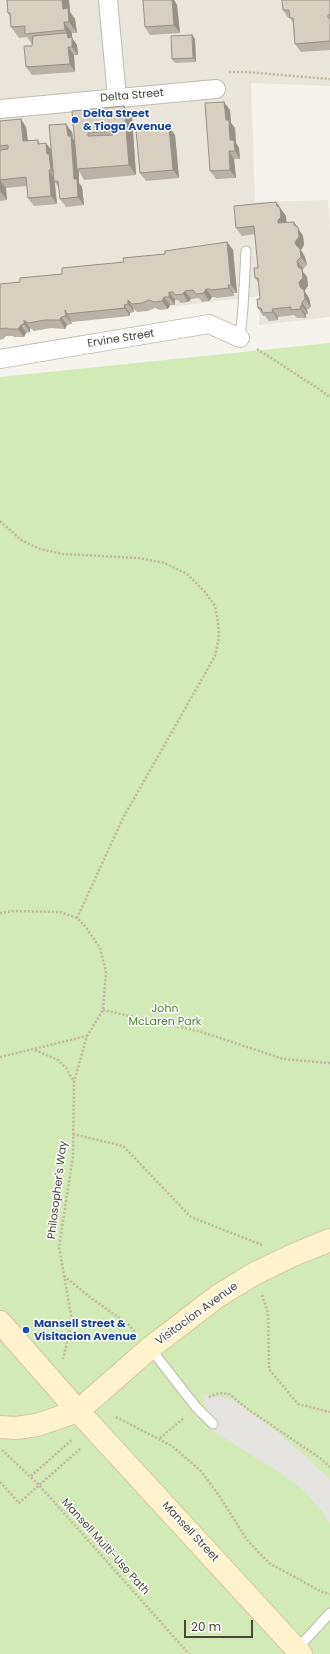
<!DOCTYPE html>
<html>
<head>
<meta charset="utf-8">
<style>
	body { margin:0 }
	#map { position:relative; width:330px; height:1654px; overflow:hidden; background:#f6f3ec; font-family:Poppins,sans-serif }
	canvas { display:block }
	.scale { position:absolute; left:184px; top:1620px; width:69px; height:18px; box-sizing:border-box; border:2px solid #4b4439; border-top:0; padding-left:5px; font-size:12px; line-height:14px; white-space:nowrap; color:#4b4439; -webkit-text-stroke:3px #fff; paint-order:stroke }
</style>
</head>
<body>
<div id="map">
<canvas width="330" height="1654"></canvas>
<div class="scale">20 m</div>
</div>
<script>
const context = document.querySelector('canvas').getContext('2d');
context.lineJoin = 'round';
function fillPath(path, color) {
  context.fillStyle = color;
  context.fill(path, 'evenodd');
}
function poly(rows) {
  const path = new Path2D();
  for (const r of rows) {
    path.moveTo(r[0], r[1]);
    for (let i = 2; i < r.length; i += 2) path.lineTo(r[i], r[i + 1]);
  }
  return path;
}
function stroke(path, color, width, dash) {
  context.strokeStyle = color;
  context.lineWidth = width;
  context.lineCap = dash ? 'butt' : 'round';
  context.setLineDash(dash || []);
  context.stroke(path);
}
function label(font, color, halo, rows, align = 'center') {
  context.font = font + ' Poppins,sans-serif';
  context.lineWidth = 3;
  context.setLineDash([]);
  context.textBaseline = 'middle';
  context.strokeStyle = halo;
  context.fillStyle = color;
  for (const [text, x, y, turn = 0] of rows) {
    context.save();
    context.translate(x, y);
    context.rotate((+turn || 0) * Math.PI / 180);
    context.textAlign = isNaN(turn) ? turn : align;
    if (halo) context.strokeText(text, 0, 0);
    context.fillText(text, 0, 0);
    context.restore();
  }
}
fillPath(poly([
	[0,0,330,0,330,86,251,83,255,202,328,200,330,234,330,317,259,325,260,296,0,328]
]), '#eae5da');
fillPath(poly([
	[330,343,330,1654,0,1654,0,377]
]), '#d2eab5');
fillPath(poly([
	[203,1395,232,1399,279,1433,330,1479,330,1524,321,1510,303,1490,282,1474,211,1430]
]), '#e5e3e0');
const lane = poly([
	[240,338,243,308,246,251],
	[150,1348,196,1407,213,1424],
	[297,1649,330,1613]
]);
const street = poly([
	[108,0,117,97],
	[0,109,216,89],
	[0,359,209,324,240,338]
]);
const secondary = poly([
	[0,1322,78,1411,301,1654],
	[0,1427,16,1428,37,1425,78,1411,150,1348,218,1296,254,1274,291,1256,330,1240]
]);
stroke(lane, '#c2bbae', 11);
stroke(street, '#c2bbae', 20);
stroke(secondary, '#d6c79b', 24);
stroke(poly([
	[229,72,246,72,330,79],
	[257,349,319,389,330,397],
	[0,521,21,540,40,549,63,554,138,558,165,563,187,574,205,592,215,606,218,622,219,637,215,656,123,818,77,918],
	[0,913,13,911,60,912,77,918,85,926,100,948,106,971,103,1010,87,1036,74,1082,73,1156,59,1247,72,1320,63,1359],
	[103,1010,202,1032,283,1059,330,1063],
	[35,1050,58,1060,66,1068,74,1082],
	[0,1057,87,1036],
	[73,1134,123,1146,191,1217,262,1245],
	[64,1276,91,1298,128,1324,135,1332],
	[262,1295,268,1313,269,1369,298,1404,330,1412],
	[209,1397,219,1393,229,1394,249,1410,320,1458,330,1467],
	[116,1417,172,1446,201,1471,220,1497,247,1540,269,1563,322,1592,330,1594],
	[160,1438,184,1418],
	[2,1450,39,1485,189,1654],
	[31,1476,73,1439],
	[0,1482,19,1503,81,1448]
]), '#c4b79f', 2.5, [2, 2]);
stroke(lane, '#fff', 9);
stroke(street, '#fff', 18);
stroke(secondary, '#fff3cd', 22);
fillPath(poly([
	[7,0,69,0,70,12,75,19,77,33,72,33,72,38,77,45,78,55,74,55,75,72,32,75,26,67,32,44,27,37,19,38,11,27,10,17,8,13],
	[143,0,174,0,177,5,180,33,150,35,145,27],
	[330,0,330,50,301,52,295,44,293,23,290,18,288,18,283,10],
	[192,35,195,39,196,62,175,63,172,59],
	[230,110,231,123,235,128,236,143,239,148,240,159,234,159,236,178,216,179,210,171],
	[72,111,132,117,136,175,84,180,79,171,79,183,82,187,84,205,66,207,60,199,59,188,55,182,57,204,34,206,28,198,27,186,6,188,7,200,0,201,0,121,26,127,28,141,38,140,40,144,46,143,51,150,72,132,73,139,74,141],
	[169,127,175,135,179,178,146,181,140,173],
	[276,202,286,216,286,223,294,222,303,236,304,245,301,250,305,257,307,265,303,269,303,272,307,277,308,286,305,290,305,292,309,298,311,307,307,310,308,314,306,314,306,318,297,318,294,315,278,317,278,320,269,321,265,316,263,316,258,308,260,299,259,283,255,278,258,268,255,234,242,236,236,228],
	[227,242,233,250,237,293,233,293,234,296,216,298,215,297,212,297,209,301,202,302,199,298,191,299,188,302,181,303,178,300,175,300,175,305,170,305,168,309,160,310,155,308,148,311,137,312,133,308,134,312,130,313,130,316,72,322,71,321,72,324,67,325,65,329,51,328,34,331,30,328,30,332,26,333,24,337,14,337,13,336,6,336,3,339,0,340,0,284,20,282]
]), '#bab2a6');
fillPath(poly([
	[62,0,69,0,70,12,75,19,77,33,69,22,63,9],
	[172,0,174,0,177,5,180,33,174,25],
	[64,22,72,33,72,38,77,45,78,55,72,47,68,38,67,33,65,30],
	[192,35,195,39,196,62,193,58],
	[68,47,74,55,75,72,70,64],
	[224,102,230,110,231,123,235,128,236,143,239,148,240,159,235,151,230,140,226,120],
	[124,106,132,117,136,175,129,165],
	[21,119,26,127,29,149,23,141],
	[66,124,72,132,73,139,77,144,77,169,79,171,79,183,82,187,84,205,78,197,74,179],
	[169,127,175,135,179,178,173,170],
	[46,143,52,151,56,178,51,170,47,154],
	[229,151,234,159,236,178,230,170],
	[49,170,54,178,57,204,51,196],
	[0,180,6,188,7,200,1,192],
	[276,202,286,216,287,225,278,223],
	[294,222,303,236,304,245,301,250,305,257,307,265,301,257,296,245],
	[227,242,233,250,237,293,231,285],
	[297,261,303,269,303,272,307,277,308,286,305,290,305,292,309,298,311,307,305,299,300,287],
	[228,285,233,293,234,296,229,288],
	[206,289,212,297,209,301,204,293],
	[185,291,191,299,188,302,183,294],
	[169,292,175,300,175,305,169,297],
	[164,297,170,305,168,309,162,301],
	[128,300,133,308,134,312,128,304],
	[302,302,307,310,308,314,302,306],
	[124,305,130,313,130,316,125,308],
	[300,306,306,314,306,318,301,309],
	[272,309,278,317,278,320,273,312],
	[65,310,67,314,71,321,72,324,66,316],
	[61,317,67,325,65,329,60,320],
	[24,320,30,328,30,332,24,324],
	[21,325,26,333,24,337,18,329]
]), '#979187');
const building = poly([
	[7,0,62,0,63,9,68,8,69,22,64,22,65,30,25,34,25,26,11,27,10,13,8,13,7,0],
	[143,0,172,0,174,25,145,27,143,0],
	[282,0,330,0,330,15,328,15,328,18,330,18,330,41,295,44,293,18,290,18,289,10,283,10,282,0],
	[67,33,68,38,72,37,72,47,68,47,70,64,26,67,24,46,32,46,33,36,67,33],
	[192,35,193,58,172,59,171,36,192,35],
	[224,102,226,120,229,120,230,140,234,140,235,151,229,151,230,170,210,171,205,103,224,102],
	[124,106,129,165,77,169,72,111,124,106],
	[113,131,113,135,88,136,88,133,113,131],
	[21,119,23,141,38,140,38,144,46,143,47,154,49,154,51,170,49,170,51,196,28,198,26,177,0,180,1,192,0,192,0,150,8,149,8,145,0,146,0,121,21,119],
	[66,124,68,136,71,136,74,179,77,179,78,197,60,199,58,181,54,181,49,125,66,124],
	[169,127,173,170,140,173,136,130,169,127],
	[276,202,277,206,280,208,281,217,278,220,278,223,294,222,294,225,298,227,299,237,295,242,296,245,300,249,301,257,297,261,298,267,302,269,303,278,299,282,300,287,304,290,305,299,302,302,302,306,300,306,301,309,291,310,291,307,272,309,273,312,263,313,261,308,258,308,257,299,260,299,258,278,255,278,254,268,258,268,254,226,236,228,234,206,276,202],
	[227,242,231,285,228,285,229,288,211,290,210,289,206,289,204,293,196,294,193,290,185,291,183,294,175,295,173,292,169,292,169,297,164,297,162,301,154,302,149,300,142,303,132,304,128,300,128,304,124,305,125,308,67,314,65,310,66,316,61,317,60,320,45,320,28,323,24,320,24,324,21,325,18,329,9,329,7,328,0,329,0,284,20,282,20,278,62,274,62,268,124,262,123,258,165,254,165,251,227,242]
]);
fillPath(building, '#d8cfc1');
stroke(building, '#979187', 1);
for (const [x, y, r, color] of [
	[75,120,4,"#1a4fb4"],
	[26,1330,4,"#1a4fb4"]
]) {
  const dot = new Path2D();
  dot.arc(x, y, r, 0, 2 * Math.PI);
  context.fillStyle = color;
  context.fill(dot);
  stroke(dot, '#fff', 1.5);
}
label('11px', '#4b4439', '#fff', [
	["Delta Street",132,96,-5],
	["Ervine Street",121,339,-9],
	["Philosopher's Way",58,1190,-83],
	["Visitacion Avenue",197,1314,-36],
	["Mansell Street",190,1532,47],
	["Mansell Multi-Use Path",105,1547,48]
]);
label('bold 11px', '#164399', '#fff', [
	["Delta Street",83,114],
	["& Tioga Avenue",83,127],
	["Mansell Street &",34,1324],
	["Visitacion Avenue",34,1337]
], 'left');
label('11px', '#4a7f2a', '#fff', [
	["John",165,1009],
	["McLaren Park",165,1022]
]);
</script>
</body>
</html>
